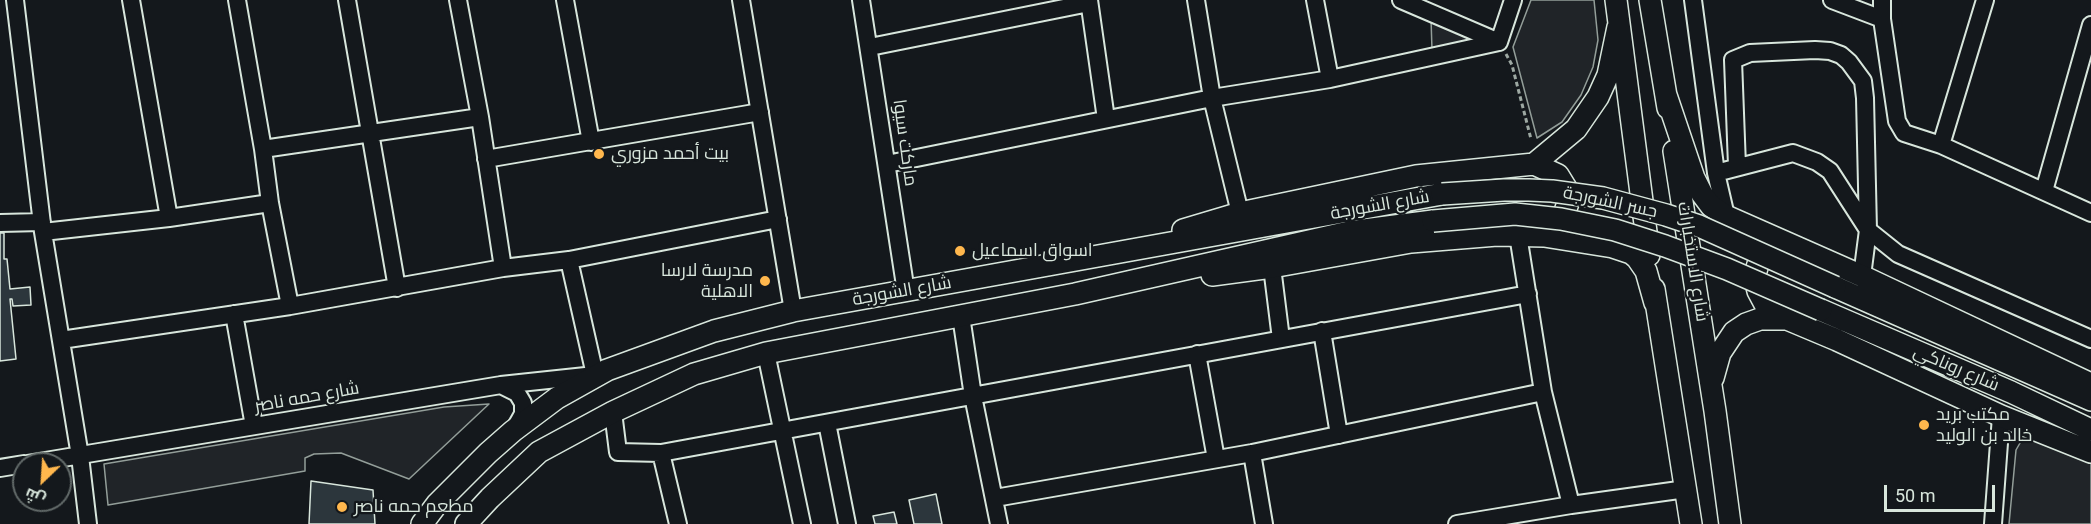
<!DOCTYPE html>
<html>
<head>
<meta charset="utf-8">
<style>
	body { margin:0 }
	#map { position:relative; width:2091px; height:524px; overflow:hidden; background:#14181c; font-family:Roboto,Cairo,sans-serif }
	canvas { display:block }
	.north { position:absolute; left:12px; top:452px; width:60px; height:60px; box-sizing:border-box; background:#14181c; border:2px solid #626a69; border-radius:50%; rotate:205deg; font-size:16px; font-weight:700; line-height:24px; text-align:center; color:#d8e6dc }
	.north::after { content:''; display:block; margin:auto; width:21px; height:27px; background:#ffb74d; clip-path:polygon(50% 0,100% 100%,50% 72%,0 100%) }
	.scale { position:absolute; left:1884px; top:485px; width:111px; height:27px; box-sizing:border-box; border:3px solid #d8e6dc; border-top:0; padding-left:8px; font-size:18px; line-height:21px; white-space:nowrap; color:#d8e6dc; -webkit-text-stroke:4px #14181c; paint-order:stroke }
</style>
</head>
<body>
<div id="map">
<canvas width="2091" height="524"></canvas>
<div class="north">ش</div>
<div class="scale">50 m</div>
</div>
<script>
const context = document.querySelector('canvas').getContext('2d');
context.lineJoin = 'round';
function fillPath(path, color) {
  context.fillStyle = color;
  context.fill(path, 'evenodd');
}
function poly(rows) {
  const path = new Path2D();
  for (const r of rows) {
    path.moveTo(r[0], r[1]);
    for (let i = 2; i < r.length; i += 2) path.lineTo(r[i], r[i + 1]);
  }
  return path;
}
function stroke(path, color, width, dash) {
  context.strokeStyle = color;
  context.lineWidth = width;
  context.lineCap = dash ? 'butt' : 'round';
  context.setLineDash(dash || []);
  context.stroke(path);
}
function label(font, color, halo, rows, align = 'center') {
  context.font = font + ' Roboto,Cairo,sans-serif';
  context.lineWidth = 4.5;
  context.setLineDash([]);
  context.textBaseline = 'middle';
  context.strokeStyle = halo;
  context.fillStyle = color;
  for (const [text, x, y, turn = 0] of rows) {
    context.save();
    context.translate(x, y);
    context.rotate((+turn || 0) * Math.PI / 180);
    context.textAlign = isNaN(turn) ? turn : align;
    if (halo) context.strokeText(text, 0, 0);
    context.fillText(text, 0, 0);
    context.restore();
  }
}
const green = poly([
	[1531,0,1594,0,1598,40,1593,67,1581,95,1562,122,1537,138,1513,47,1531,0],
	[1431,19,1477,41,1432,50,1431,19],
	[489,404,409,479,341,453,314,454,305,458,305,471,108,505,104,464,444,407,489,404],
	[2032,438,2091,463,2091,524,2009,524,2016,450,2020,443,2025,439,2032,438]
]);
fillPath(green, '#202428');
stroke(green, '#939e99', 1.5);
const building = poly([
	[0,233,4,233,4,259,7,259,10,289,30,287,31,305,13,306,12,299,10,299,16,359,0,361,0,233],
	[311,481,373,490,375,524,309,524,311,481],
	[936,494,942,524,914,524,909,500,936,494],
	[894,512,897,524,875,524,873,516,894,512]
]);
fillPath(building, '#2c363c');
stroke(building, '#d8e6dc', 1.5);
const minor = poly([
	[15,0,43,232,80,456,88,524],
	[131,0,169,218],
	[237,0,263,149,270,203,290,306],
	[347,0,397,288],
	[458,0,480,117,503,268],
	[565,0,591,142],
	[741,0,793,311],
	[861,0,906,292],
	[1089,0,1106,119],
	[1196,0,1212,98,1240,213],
	[1315,0,1330,79],
	[1401,0,1499,42],
	[1693,0,1716,173,1726,216],
	[1832,0,1882,19],
	[1882,0,1882,19,1897,121,1904,133,1941,145,2091,213],
	[1499,42,1513,0],
	[870,47,1089,3],
	[1941,145,1985,0],
	[263,149,480,117],
	[486,159,760,112],
	[887,164,1212,98,1330,79,1499,42],
	[1737,166,1733,60,1750,53,1815,50,1830,51,1841,55,1849,62,1863,81,1865,98,1868,230,1862,276],
	[1716,173,1793,153,1817,162,1830,171,1868,230,1898,254,2091,339],
	[2044,191,2091,25],
	[0,223,42,222],
	[43,232,169,218,270,203],
	[1518,235,1543,392,1571,505],
	[1272,267,1281,339],
	[234,314,254,426],
	[961,316,973,396,999,524],
	[1322,331,1339,435],
	[61,340,290,306,503,268,569,260,778,219],
	[766,353,802,524],
	[1197,354,1216,459],
	[501,385,517,393,523,403,523,414,514,430],
	[613,412,618,452,661,453,1528,294],
	[827,423,847,524],
	[661,453,678,524],
	[1252,453,1264,524],
	[27,464,501,385,595,375,569,260],
	[0,468,24,464],
	[995,498,1252,453,1543,392],
	[1457,524,1571,505,1686,489],
	[1993,524,2001,416]
]);
const major = poly([
	[1616,0,1649,255],
	[1650,0,1668,108],
	[1666,95,1694,178,1702,194,1711,206,1726,216,1862,276,2091,384],
	[1674,151,1715,411,1730,524],
	[1534,164,1558,175,1566,188,1568,195,1568,203,1563,217,1548,229],
	[1183,230,1240,213,1416,176,1534,164,1576,129,1598,97,1608,75,1618,27],
	[1775,242,1760,258,1755,274,1756,283,1758,291,1766,306,1772,311,1787,319],
	[1212,275,1272,267,1411,242,1497,235,1544,236,1613,247,1631,253,1637,258,1646,271,1655,303],
	[1835,287,2091,400],
	[1654,289,1691,524],
	[1821,310,2011,392,2091,430],
	[1713,378,1720,353,1734,332,1746,324,1760,319,1787,319,1837,340,2001,416,2091,452],
	[422,524,437,504,488,453,513,431,557,398,607,370,714,331,793,311,1442,194],
	[466,524,490,498,539,452,613,412,694,374,766,353,1075,294,1349,232,1433,221]
]);
stroke(minor, '#d8e6dc', 20);
stroke(major, '#d8e6dc', 24);
stroke(poly([
	[1506,54,1512,65,1531,139]
]), '#9da8a2', 3, [4.5, 3]);
stroke(minor, '#14181c', 16);
stroke(major, '#14181c', 21);
const majorBridge = poly([
	[1442,194,1504,190,1529,190,1552,191,1603,198,1666,215,1699,226,1835,287],
	[1433,221,1515,214,1561,219,1615,230,1665,246,1727,269,1821,310]
]);
stroke(majorBridge, '#d8e6dc', 24, []);
stroke(majorBridge, '#14181c', 21);
for (const [x, y, r, color] of [
	[599,154,6,"#ffb74d"],
	[960,251,6,"#ffb74d"],
	[765,281,6,"#ffb74d"],
	[1924,425,6,"#ffb74d"],
	[342,507,6,"#ffb74d"]
]) {
  const dot = new Path2D();
  dot.arc(x, y, r, 0, 2 * Math.PI);
  context.fillStyle = color;
  context.fill(dot);
  stroke(dot, '#14181c', 2);
}
label('18px', '#d8e6dc', '#14181c', [
	["مارکت سیوا",904,143,82],
	["جسر الشورجة",1610,203,12],
	["شارع الشورجة",1380,206,-10],
	["شارع الاستخبارات",1692,262,81],
	["شارع الشورجة",902,292,-10],
	["شارع روناكي",1956,369,23],
	["شارع حمه ناصر",307,398,-10]
]);
label('18px', '#d8e6dc', '#14181c', [
	["بيت أحمد مزوري",611,154],
	["اسواق اسماعيل",972,251],
	["مدرسة لارسا",753,271,"right"],
	["الاهلية",753,292,"right"],
	["مكتب بريد",1936,415],
	["خالد بن الوليد",1936,436],
	["مطعم حمه ناصر",354,507]
], 'left');
</script>
</body>
</html>
